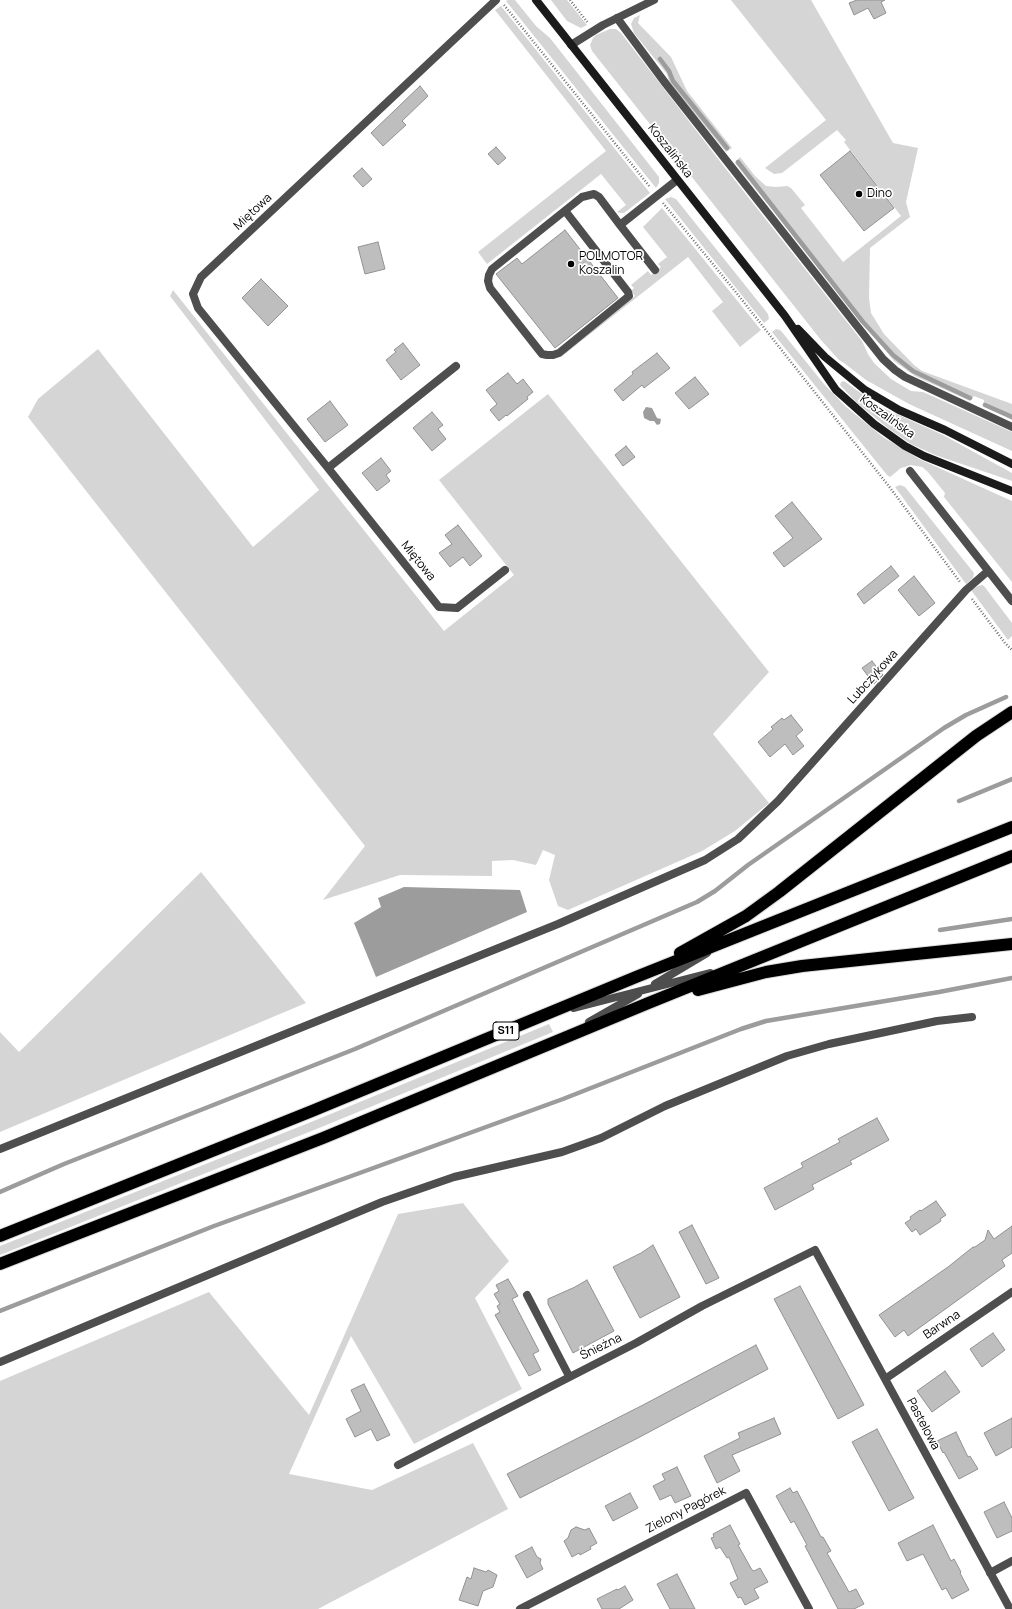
<!DOCTYPE html>
<html>
<head>
<meta charset="utf-8">
<style>
	body { margin:0 }
	canvas { display:block; background:#fff }
</style>
</head>
<body>
<canvas width="1012" height="1609"></canvas>
<script>
const context = document.querySelector('canvas').getContext('2d');
context.lineJoin = 'round';
function fillPath(path, color) {
  context.fillStyle = color;
  context.fill(path, 'evenodd');
}
function poly(rows) {
  const path = new Path2D();
  for (const r of rows) {
    path.moveTo(r[0], r[1]);
    for (let i = 2; i < r.length; i += 2) path.lineTo(r[i], r[i + 1]);
  }
  return path;
}
function stroke(path, color, width, dash) {
  context.strokeStyle = color;
  context.lineWidth = width;
  context.lineCap = dash ? 'butt' : 'round';
  context.setLineDash(dash || []);
  context.stroke(path);
}
function label(font, color, halo, rows, align = 'center') {
  context.font = font + ' Manrope,sans-serif';
  context.lineWidth = 3.5;
  context.setLineDash([]);
  context.textBaseline = 'middle';
  context.strokeStyle = halo;
  context.fillStyle = color;
  for (const [text, x, y, turn = 0] of rows) {
    context.save();
    context.translate(x, y);
    context.rotate((+turn || 0) * Math.PI / 180);
    context.textAlign = isNaN(turn) ? turn : align;
    if (halo) context.strokeText(text, 0, 0);
    context.fillText(text, 0, 0);
    context.restore();
  }
}
fillPath(poly([
	[508,0,515,0,536,26,550,38,659,177,659,183,656,188,506,1],
	[551,0,567,0,587,25,581,28,567,21],
	[731,0,811,0,893,143,918,148,906,202,910,217,870,248,869,298,871,313,884,334,914,365,922,371,1012,404,1012,420,983,406,984,400,974,396,970,401,915,376,894,361,838,293,735,163,740,157,755,176,766,186,776,187,787,186,791,188,805,205,801,208,843,262,901,216,844,142,846,140,837,130,782,173,774,174,765,168,826,120],
	[501,6,650,193,624,213,620,213,617,212,626,205,601,174,487,264,478,252,606,151,495,10],
	[640,15,638,23,671,57,687,91,732,148,726,152,669,82,667,74,634,33,631,24,634,18],
	[610,29,616,29,621,33,722,164,862,341,868,354,874,363,891,379,911,391,923,392,1012,432,1012,451,909,404,866,380,844,363,839,360,821,340,592,51,590,45,593,38,596,35],
	[671,197,676,199,765,310,768,314,769,319,764,323,665,199],
	[662,208,761,330,740,347,712,311,723,302,688,257,561,357,560,355,635,296,631,291,634,288,631,285,648,271,651,275,661,267,658,264,667,257,643,227],
	[173,290,444,631,514,575,439,480,548,394,769,672,713,734,769,803,735,831,702,851,568,910,558,906,549,880,555,855,543,850,536,865,513,860,492,861,492,876,400,875,323,900,365,846,28,417,38,399,98,349,253,547,319,490,170,296],
	[776,329,780,330,782,332,824,384,845,406,883,437,919,459,1012,501,1012,582,944,497,945,493,928,472,922,467,911,465,901,468,890,477,887,475,772,332],
	[844,381,862,394,883,408,943,435,1012,473,1012,481,935,455,911,444,889,429,856,402,840,385,841,382],
	[900,485,905,487,974,573,973,578,966,584,895,487],
	[982,585,984,586,1012,623,1012,636,1008,640,971,590,978,586],
	[201,872,306,1003,0,1132,0,1032,19,1052],
	[549,1024,553,1032,319,1128,0,1255,0,1246,316,1120],
	[463,1203,509,1261,475,1298,522,1389,414,1444,351,1336,289,1474,372,1490,473,1443,508,1509,318,1609,0,1609,0,1381,209,1292,309,1415,398,1214]
]), '#d5d5d5');
fillPath(poly([
	[646,407,652,408,657,418,661,419,660,424,657,425,654,421,650,421,644,418,643,412],
	[404,887,520,890,527,912,376,977,354,923,381,907,378,898]
]), '#9c9c9c');
stroke(poly([
	[660,59,669,71,673,81,727,148],
	[738,162,863,322,893,355,913,371,970,398],
	[985,405,1012,417],
	[959,801,1012,779],
	[940,930,1012,919],
	[0,1192,64,1164,355,1049,697,902,715,891,748,865,944,728,966,715,1006,697],
	[0,1311,214,1226,563,1099,741,1029,766,1021,939,992,1012,978]
]), '#9c9c9c', 4.5);
const building = poly([
	[857,0,885,0,881,2,886,13,874,19,868,8,854,15,849,3,857,0],
	[420,86,428,96,402,121,406,125,383,146,371,133,420,86],
	[496,147,506,158,498,165,488,154,496,147],
	[850,151,894,208,864,231,820,175,850,151],
	[362,168,372,179,363,187,353,176,362,168],
	[565,230,618,298,555,348,496,274,517,258,522,264,565,230],
	[378,242,385,269,365,274,358,247,378,242],
	[261,279,288,306,268,326,242,298,261,279],
	[403,343,420,365,401,380,386,360,396,352,394,350,403,343],
	[657,353,670,368,644,388,642,385,623,401,614,390,633,374,632,372,657,353],
	[508,373,517,384,523,379,533,392,527,397,528,399,507,416,506,415,499,421,490,410,497,404,486,390,508,373],
	[695,377,709,394,689,409,675,393,695,377],
	[330,401,348,425,325,442,307,419,330,401],
	[432,412,443,425,438,429,446,439,432,451,413,428,432,412],
	[626,446,635,457,623,466,615,455,626,446],
	[381,458,391,471,386,475,390,481,377,491,362,473,381,458],
	[792,502,822,539,784,567,773,553,793,538,775,516,792,502],
	[458,525,482,556,470,566,463,557,450,567,439,553,452,544,445,535,458,525],
	[891,566,899,576,864,604,857,594,891,566],
	[914,576,935,603,919,616,898,590,914,576],
	[872,661,883,675,874,684,862,668,872,661],
	[791,715,803,730,796,736,804,746,793,755,785,744,770,757,758,742,773,729,771,727,782,718,784,720,791,715],
	[877,1118,889,1140,850,1161,852,1164,812,1185,814,1189,775,1210,764,1188,803,1167,801,1163,840,1142,838,1139,877,1118],
	[936,1201,946,1215,940,1219,941,1221,920,1235,916,1229,912,1232,905,1223,911,1219,910,1217,920,1210,921,1211,936,1201],
	[692,1225,719,1278,706,1284,679,1232,692,1225],
	[1012,1226,1012,1253,1002,1260,1005,1266,908,1336,904,1330,895,1337,879,1315,948,1267,973,1247,975,1247,985,1240,988,1230,994,1239,1012,1226],
	[653,1245,680,1297,640,1318,613,1267,641,1253,653,1245],
	[508,1279,518,1296,512,1299,539,1351,533,1354,541,1370,529,1376,495,1315,500,1312,497,1306,500,1304,494,1294,499,1291,496,1285,508,1279],
	[587,1280,614,1331,573,1353,548,1304,548,1299,575,1287,587,1280],
	[800,1286,864,1405,838,1419,774,1299,800,1286],
	[993,1333,1005,1350,982,1367,970,1349,993,1333],
	[756,1345,768,1369,636,1439,520,1498,507,1474,643,1405,756,1345],
	[945,1371,960,1392,932,1412,917,1391,945,1371],
	[364,1384,390,1435,377,1441,371,1429,355,1437,346,1419,361,1411,351,1390,364,1384],
	[774,1418,781,1434,732,1455,740,1471,717,1483,704,1456,740,1438,738,1433,774,1418],
	[1012,1418,1012,1447,996,1456,984,1433,1012,1418],
	[877,1429,914,1498,889,1511,852,1442,877,1429],
	[956,1432,968,1457,970,1456,978,1469,959,1479,944,1452,943,1453,937,1441,956,1432],
	[677,1467,691,1496,675,1503,671,1495,660,1500,653,1486,665,1480,662,1474,677,1467],
	[790,1488,793,1493,797,1491,805,1506,821,1537,823,1537,831,1551,827,1553,849,1592,856,1589,864,1604,854,1609,838,1609,805,1546,807,1545,794,1521,791,1523,776,1496,790,1488],
	[630,1493,638,1508,613,1521,605,1506,630,1493],
	[1004,1502,1012,1518,1012,1531,997,1538,984,1512,1004,1502],
	[730,1525,740,1544,738,1545,752,1570,754,1571,760,1568,768,1582,754,1589,759,1598,745,1605,741,1597,738,1598,730,1583,738,1579,729,1557,727,1558,720,1547,716,1549,711,1538,714,1537,713,1534,730,1525],
	[933,1525,951,1561,954,1559,961,1572,960,1573,969,1590,952,1599,946,1588,942,1590,923,1554,907,1561,898,1543,933,1525],
	[576,1527,585,1530,589,1528,597,1543,590,1547,591,1549,580,1555,579,1553,572,1557,564,1541,568,1538,571,1530,576,1527],
	[532,1547,537,1557,541,1559,540,1563,543,1569,527,1578,515,1556,532,1547],
	[474,1568,486,1572,488,1570,497,1575,493,1587,483,1591,478,1606,459,1600,467,1577,471,1579,474,1568],
	[677,1574,695,1609,670,1609,657,1584,677,1574],
	[625,1586,633,1600,619,1609,602,1609,597,1599,617,1589,618,1590,625,1586]
]);
fillPath(building, '#bebebe');
stroke(building, '#929292', 1);
const highway = poly([
	[680,953,746,916,779,892,976,736,1012,712],
	[698,990,766,972,802,966,1012,944],
	[0,1236,312,1111,636,977,1012,827],
	[0,1264,323,1138,646,1004,1012,856]
]);
stroke(highway, '#dbdbdb', 14);
stroke(poly([
	[570,0,588,23],
	[504,5,650,187],
	[663,203,739,296,891,489,960,582],
	[972,599,1005,643,1012,650]
]), '#707070', 2.5, [1, 2]);
stroke(poly([
	[617,18,666,84,883,359,895,370,905,377,1012,427],
	[566,212,628,292,629,296,559,353,553,355,547,355,542,354,490,288,488,281,489,275,492,269,582,197,594,194,599,197,620,225,677,180],
	[620,225,655,270],
	[910,471,1012,601],
	[655,984,707,953],
	[574,1008,710,973],
	[589,1022,638,994],
	[0,1149,558,924,705,860,738,839,778,801,966,590,988,571],
	[527,1295,569,1376],
	[0,1362,382,1202,454,1177,562,1152,601,1138,665,1106,787,1056,829,1044,937,1021,972,1017]
]), '#4e4e4e', 8);
stroke(poly([
	[571,45,603,25,654,0],
	[456,366,328,468,198,308,193,294,201,277,496,0],
	[328,468,439,607,457,608,505,570],
	[885,1379,1012,1292],
	[398,1465,636,1343,702,1306,815,1250,1010,1609],
	[990,1573,1012,1561],
	[520,1609,746,1493,809,1609]
]), '#4e4e4e', 8);
stroke(poly([
	[536,0,785,316,836,390,874,424,905,446,924,456,1012,491],
	[798,329,825,357,865,390,899,410,945,430,1012,464]
]), '#1b1b1b', 8);
stroke(highway, '#000', 12);
for (const [x, y, r, color] of [
	[859,194,4,"#000"],
	[571,264,4,"#000"]
]) {
  const dot = new Path2D();
  dot.arc(x, y, r, 0, 2 * Math.PI);
  context.fillStyle = color;
  context.fill(dot);
  stroke(dot, '#fff', 1.5);
}
for (const [x, y, w] of [
	[506,1031,26]
]) {
  const box = new Path2D();
  box.roundRect(x - w / 2, y - 9, w, 18, 3);
  context.fillStyle = '#fff';
  context.fill(box);
  stroke(box, '#000', 1);
}
label('bold 11px', '#000', null, [
	["S11",506,1031]
]);
label('12px', '#000', '#fff', [
	["Koszalińska",670,151,52],
	["Miętowa",253,212,-43],
	["Koszalińska",887,417,36],
	["Miętowa",418,561,51],
	["Lubczykowa",873,677,-48],
	["Barwna",942,1325,-34],
	["Śnieżna",601,1347,-26],
	["Pastelowa",923,1424,62],
	["Zielony Pagórek",686,1510,-27]
]);
label('12px', '#000', '#fff', [
	["Dino",867,194],
	["POLMOTOR",579,257],
	["Koszalin",579,271]
], 'left');
</script>
</body>
</html>
